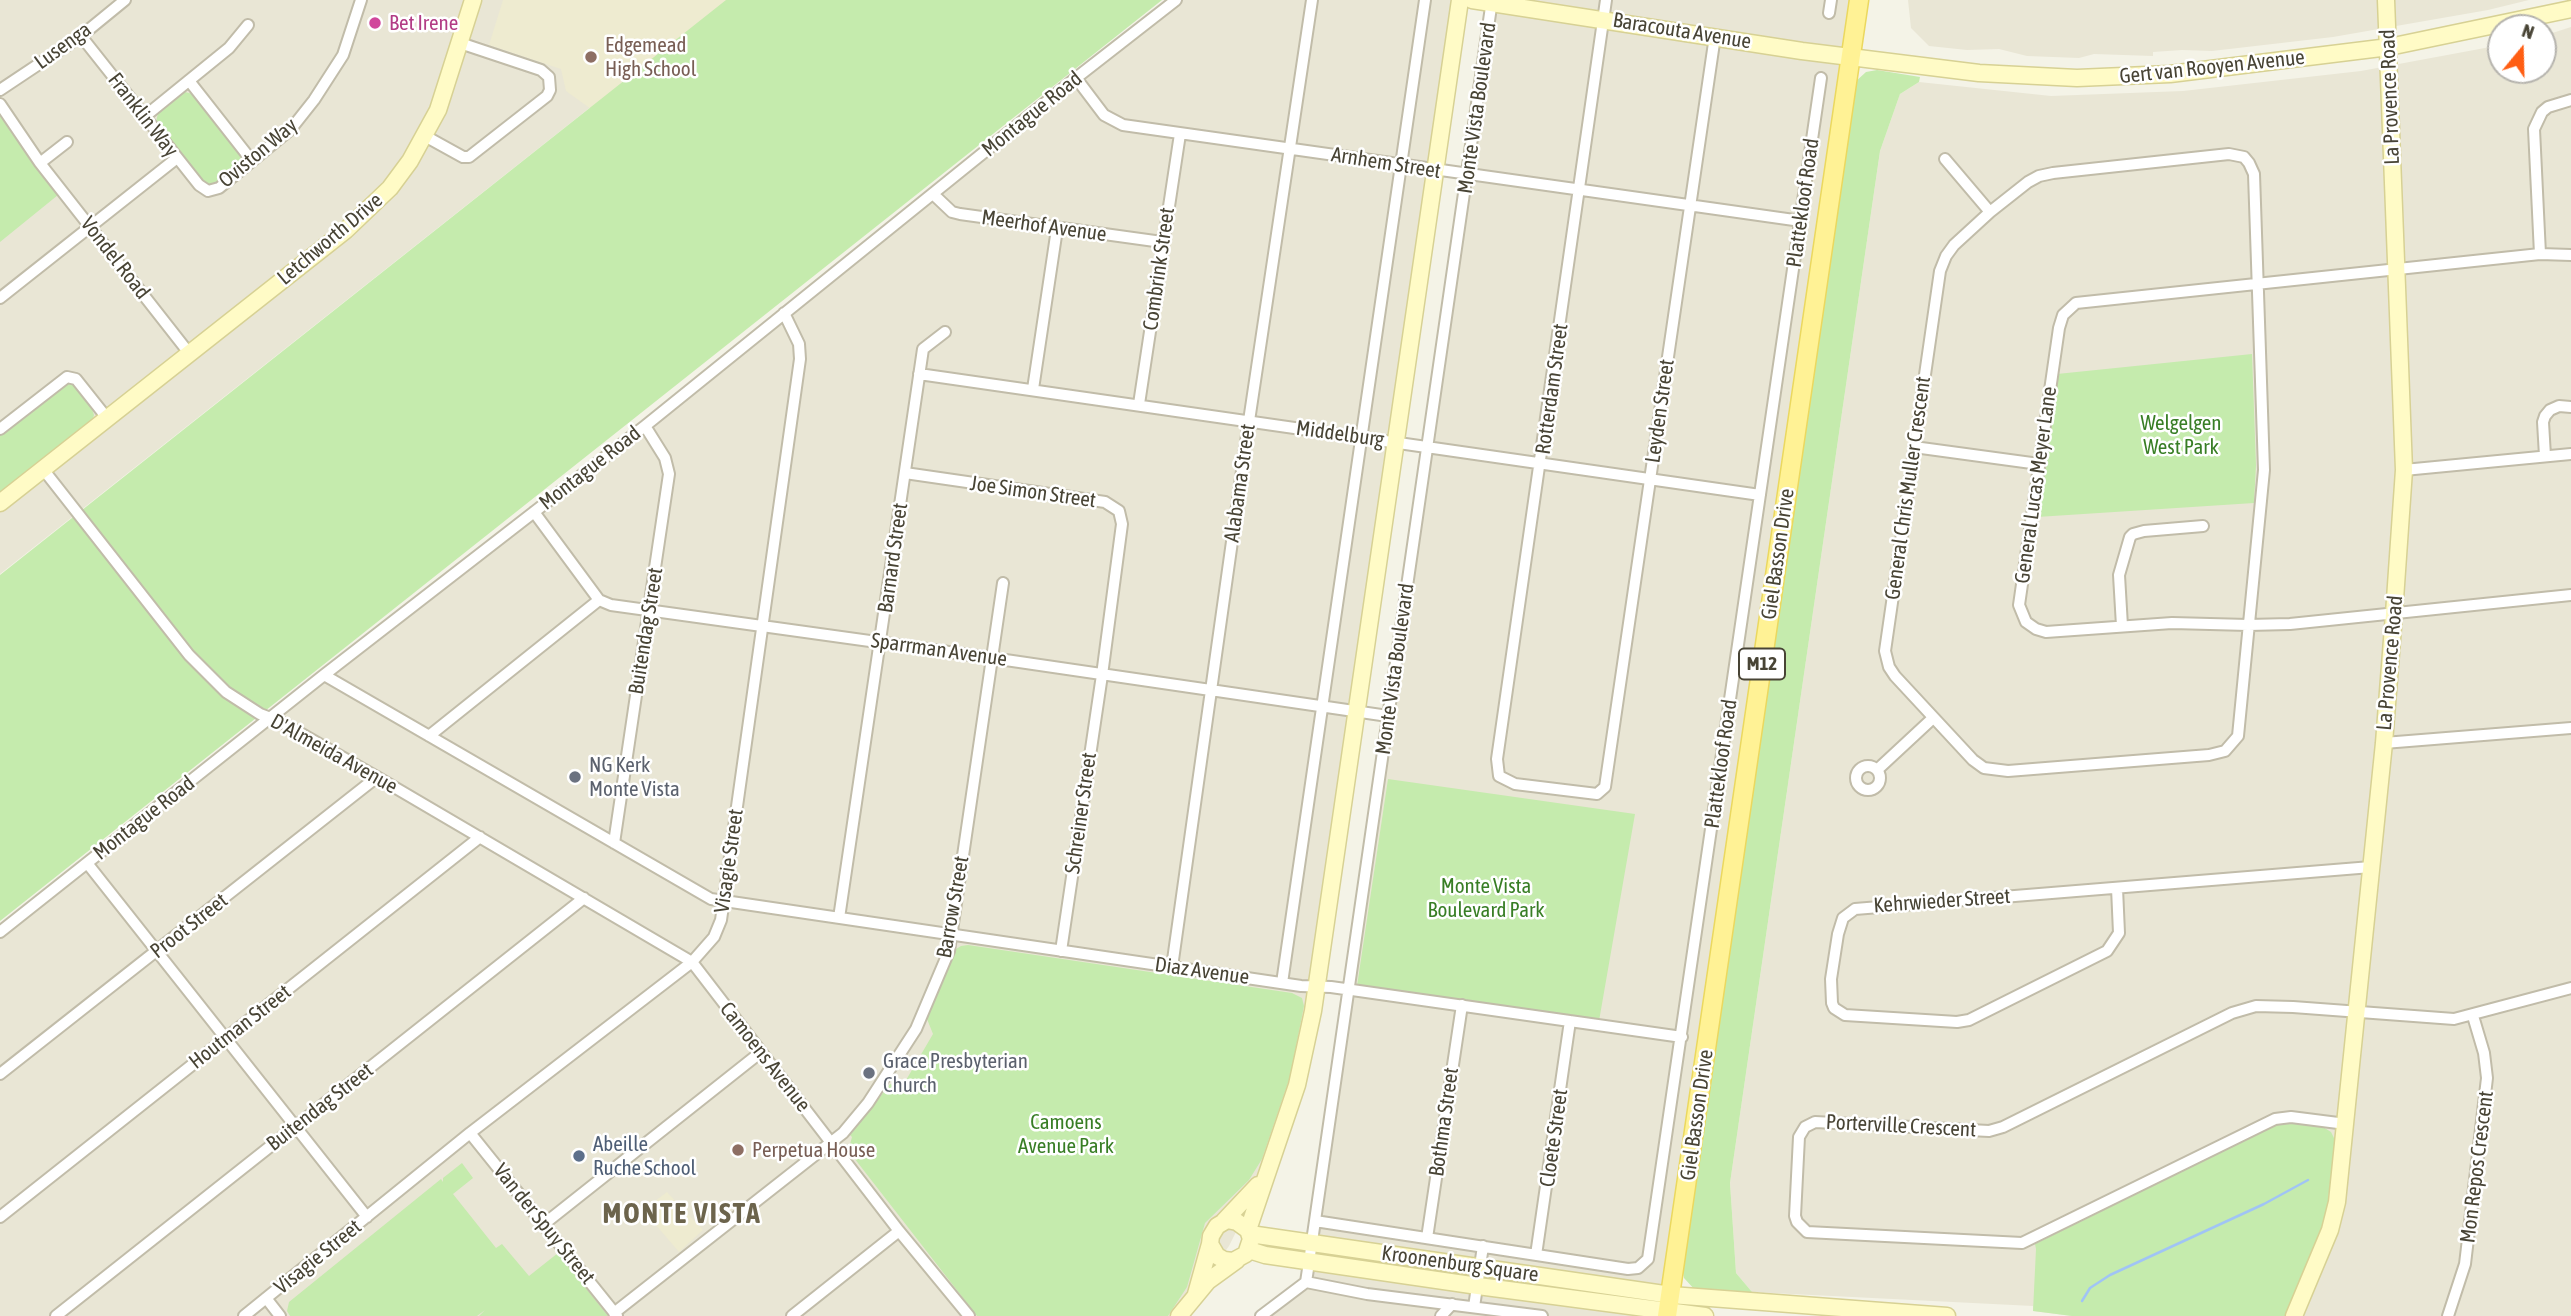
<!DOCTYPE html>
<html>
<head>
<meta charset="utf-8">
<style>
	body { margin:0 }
	#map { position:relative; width:2571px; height:1316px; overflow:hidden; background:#f4f3e7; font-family:"Asap Condensed",sans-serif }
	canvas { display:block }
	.north { position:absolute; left:2487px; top:14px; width:70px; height:70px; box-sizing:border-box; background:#fff; border:2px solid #b6b4ae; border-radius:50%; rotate:19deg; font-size:19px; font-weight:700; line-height:28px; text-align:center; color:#484435 }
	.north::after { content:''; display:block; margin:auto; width:24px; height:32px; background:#ff5e13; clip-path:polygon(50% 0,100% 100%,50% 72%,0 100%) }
</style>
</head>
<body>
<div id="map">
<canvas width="2571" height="1316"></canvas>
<div class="north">N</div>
</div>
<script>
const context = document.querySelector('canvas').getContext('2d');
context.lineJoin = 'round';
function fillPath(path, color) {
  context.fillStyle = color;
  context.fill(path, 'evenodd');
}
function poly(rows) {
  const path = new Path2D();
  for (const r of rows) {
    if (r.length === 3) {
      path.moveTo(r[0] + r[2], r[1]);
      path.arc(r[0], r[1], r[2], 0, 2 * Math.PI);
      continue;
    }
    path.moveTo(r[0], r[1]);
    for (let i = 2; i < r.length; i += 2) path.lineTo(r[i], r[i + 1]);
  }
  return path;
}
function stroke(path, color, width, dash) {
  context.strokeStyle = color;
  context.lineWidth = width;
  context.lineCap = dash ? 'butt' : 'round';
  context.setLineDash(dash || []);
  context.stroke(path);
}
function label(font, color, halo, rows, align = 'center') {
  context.font = font + ' "Asap Condensed",sans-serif';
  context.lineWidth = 5;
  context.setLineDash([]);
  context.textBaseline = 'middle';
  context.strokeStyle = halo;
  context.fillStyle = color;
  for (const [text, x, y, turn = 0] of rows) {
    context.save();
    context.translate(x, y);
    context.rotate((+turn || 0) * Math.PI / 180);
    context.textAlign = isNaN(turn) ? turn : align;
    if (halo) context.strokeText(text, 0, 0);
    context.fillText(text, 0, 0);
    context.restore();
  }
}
fillPath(poly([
	[0,0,726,0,0,574],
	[1179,0,1459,0,1318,986,1260,1184,1229,1246,1178,1316,0,1316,0,932],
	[1493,0,1857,0,1667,1316,1261,1316,1309,1283],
	[1908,0,2529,0,2488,10,2333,37,2212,51,2182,50,2153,52,2153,56,2094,54,2079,58,2027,56,1999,49,1967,50,1929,46,1911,28],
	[2571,27,2571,1316,2072,1316,2033,1311,2033,1306,1752,1292,1736,1273,1730,1183,1880,151,1900,94,1919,82,2051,96,2183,91,2361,71,2501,45,2501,70,2543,70,2543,36]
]), '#e9e6d5');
fillPath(poly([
	[503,0,731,0,591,109,566,91,561,69,489,45],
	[667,1192,703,1230,679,1252,643,1210]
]), '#eeebd0');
fillPath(poly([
	[726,0,1162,0,0,921,0,575],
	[1877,70,1920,77,1919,82,1900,94,1880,151,1730,1183,1736,1273,1752,1292,1752,1299,1695,1290,1684,1278,1682,1267,1854,83,1866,72],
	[185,92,193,94,242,157,239,165,214,185,208,186,202,182,156,122,158,113],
	[0,114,31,161,58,195,0,242],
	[2252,354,2256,465,2254,503,2037,517,2057,374],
	[68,383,75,385,91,406,94,415,92,422,0,494,0,435],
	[1388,779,1635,814,1599,1021,1357,986],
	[968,945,1292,993,1302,998,1304,1006,1290,1077,1262,1159,1249,1180,1205,1223,1187,1287,1168,1316,977,1316,851,1154,849,1148,852,1137,850,1135,890,1084,902,1087,933,1034,927,1019,956,949,961,946],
	[2287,1123,2323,1127,2331,1132,2335,1140,2326,1218,2285,1316,2072,1316,2033,1311,2036,1249,2035,1244,2276,1125],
	[462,1163,473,1178,453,1194,496,1248,502,1244,529,1276,558,1253,608,1316,479,1316,485,1310,477,1316,290,1316,287,1311,289,1302,441,1179,443,1182,443,1178]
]), '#c5ebad');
stroke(poly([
	[2082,1301,2090,1288,2110,1275,2264,1204,2308,1180]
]), '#a0c4f5', 2.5);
const street = poly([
	[1606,0,1497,759,1499,776,1515,784,1597,794,1605,787,1715,36],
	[1829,13,1831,0],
	[81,36,199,185,208,191,219,188,291,129,314,100,343,55,361,0],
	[1076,78,1104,115,1123,125,1801,221],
	[190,82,252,161],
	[0,90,81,36,125,0],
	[0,104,40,163,189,353],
	[144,117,229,48,248,25],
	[425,136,463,157,469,157,547,96,550,90,549,77,541,70,460,43],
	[2229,154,2244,157,2249,163,2254,174,2264,470,2238,736,2225,751,2209,755,2008,771,1984,768,1973,760,1895,676,1889,667,1885,651,1940,271,1946,256,1954,245,1990,212,2028,182,2039,176,2053,173,2229,154],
	[1945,159,1990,212],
	[40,163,67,142],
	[933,194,952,212,960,214,1162,242],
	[2540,254,2534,129,2542,112,2548,107,2571,100],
	[2571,255,2540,254,2076,303,2063,315,2059,328,2019,605,2026,622,2036,629,2046,632,2172,623,2248,625,2290,624,2571,595],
	[0,298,177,158],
	[919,374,1760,495],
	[1033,389,1057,229],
	[1139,404,1180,134],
	[0,429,67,377,76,379,107,418],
	[1914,447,2039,464],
	[2545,456,2543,422,2545,416,2550,410,2559,406,2571,407],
	[43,469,189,655,226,692,260,714,281,722,377,777,692,962,899,1231,969,1316],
	[2404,470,2571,454],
	[905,473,1105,502,1119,511,1122,524,1102,675,1061,951],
	[534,512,599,600,611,605,992,658,1388,716],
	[2122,626,2119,575,2130,537,2133,534,2144,531,2203,526],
	[324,675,711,899,1301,986,1331,987,1682,1037],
	[429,736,599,600],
	[2384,743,2571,728],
	[1868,778,12],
	[1877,770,1933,718],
	[614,843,669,474,665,458,645,426],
	[87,863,367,1217],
	[2117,888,2119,933,2107,951,1969,1020,1957,1022,1845,1015,1834,1008,1832,1003,1831,979,1838,934,1843,918,1855,909,2371,867],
	[839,918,923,349,945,332],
	[0,932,324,675,645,426,1076,78,1176,0],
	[1172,967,1249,421,1312,0],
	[1282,983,1425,0],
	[0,1074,377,777],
	[2346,1124,2291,1117,2275,1119,2022,1243,1807,1232,1797,1222,1795,1216,1799,1137,1805,1127,1815,1122,1989,1131,2003,1127,2232,1013,2256,1006,2293,1007,2454,1019,2571,988],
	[470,1133,617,1316],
	[0,1217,480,837],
	[1315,1221,1628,1269,1638,1268,1648,1259,1821,78],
	[544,1224,761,1052],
	[1427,1238,1462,1005],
	[1536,1255,1570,1021],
	[1306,1282,1367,1294,1542,1316],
	[266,1298,280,1316],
	[1474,1307,1483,1246],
	[614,1313,843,1133,868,1103,916,1029,949,951,1003,583],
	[56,1316,584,898],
	[244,1316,470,1133,692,962,714,937,721,920,800,359,799,344,784,313],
	[792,1316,899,1231],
	[1261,1316,1306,1282,1308,1269,1492,0],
	[1441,1316,1452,1304],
	[2448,1316,2465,1264,2487,1078,2484,1053,2473,1016]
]);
const secondary = poly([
	[1472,0,1802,51,1979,73,2077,78,2170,74,2389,47,2571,9],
	[0,503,346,230,390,188,410,161,438,110,473,0],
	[1224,1221,1258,1185],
	[1248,1230,1297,1085,1313,1011,1460,0],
	[1250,1234,1671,1295,1947,1316],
	[1249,1250,1265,1255,1478,1286,1705,1316],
	[1196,1294,1210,1244,1211,1236,1217,1226,1227,1220,1237,1222,1248,1230,1251,1239,1246,1254,1233,1261,1224,1260,1217,1256,1210,1244],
	[1179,1316,1208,1281,1237,1260],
	[2294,1316,2330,1230,2337,1202,2384,743,2394,614,2404,470,2386,0]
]);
const primary = poly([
	[1667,1316,1859,0]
]);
stroke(street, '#c1bca9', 14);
stroke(secondary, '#d7d194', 19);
stroke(primary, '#ebd85f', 21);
stroke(street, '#fff', 10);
stroke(secondary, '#fffbc6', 16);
stroke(primary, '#fff295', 18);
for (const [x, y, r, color] of [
	[375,23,7,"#d1479c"],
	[591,57,7,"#8d6e63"],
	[575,777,7,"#6b7280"],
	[869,1073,7,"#6b7280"],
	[738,1150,7,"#8d6e63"],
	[579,1156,7,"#5c6f8a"]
]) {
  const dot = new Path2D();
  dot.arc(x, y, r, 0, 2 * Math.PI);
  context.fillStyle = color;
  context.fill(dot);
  stroke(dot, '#fff', 2.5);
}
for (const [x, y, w] of [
	[1762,664,46]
]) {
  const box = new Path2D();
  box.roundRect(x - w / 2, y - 15.5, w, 31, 5);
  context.fillStyle = '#fff';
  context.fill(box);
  stroke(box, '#484435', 2);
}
label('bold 19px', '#484435', null, [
	["M12",1762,664]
]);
label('21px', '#b23c85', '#fff', [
	["Bet Irene",389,23]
], 'left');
label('21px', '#484435', '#fff', [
	["Baracouta Avenue",1682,31,9],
	["Lusenga",63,46,-36],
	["Gert van Rooyen Avenue",2212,67,-6],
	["La Provence Road",2390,97,-92],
	["Monte Vista Boulevard",1477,108,-82],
	["Montague Road",1032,114,-39],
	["Franklin Way",143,115,52],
	["Oviston Way",258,153,-40],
	["Arnhem Street",1386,163,9],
	["Plattekloof Road",1803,203,-82],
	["Meerhof Avenue",1044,226,8],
	["Letchworth Drive",330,239,-40],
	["Vondel Road",115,258,52],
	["Combrink Street",1159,269,-82],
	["Rotterdam Street",1552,389,-82],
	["Leyden Street",1660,411,-82],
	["Middelburg",1340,434,8],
	["Montague Road",590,468,-38],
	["Alabama Street",1240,483,-82],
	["General Lucas Meyer Lane",2036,485,-82],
	["General Chris Muller Crescent",1908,488,-82],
	["Joe Simon Street",1033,492,8],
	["Giel Basson Drive",1778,554,-82],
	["Barnard Street",893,558,-82],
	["Buitendag Street",646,631,-81],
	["Sparrman Avenue",939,650,8],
	["La Provence Road",2390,663,-85],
	["Monte Vista Boulevard",1395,669,-82],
	["D'Almeida Avenue",334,754,29],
	["Plattekloof Road",1721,764,-82],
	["Schreiner Street",1081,813,-82],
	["Montague Road",144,818,-38],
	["Visagie Street",729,861,-82],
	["Kehrwieder Street",1942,901,-4],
	["Barrow Street",953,907,-80],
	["Proot Street",189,926,-38],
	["Diaz Avenue",1202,971,8],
	["Houtman Street",240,1027,-38],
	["Camoens Avenue",765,1057,52],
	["Buitendag Street",320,1107,-38],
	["Giel Basson Drive",1697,1115,-82],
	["Bothma Street",1444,1122,-82],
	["Porterville Crescent",1901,1126,3],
	["Cloete Street",1554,1138,-82],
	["Mon Repos Crescent",2477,1167,-83],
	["Van der Spuy Street",544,1224,51],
	["Visagie Street",318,1257,-39],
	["Kroonenburg Square",1460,1264,8]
]);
label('21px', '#785e54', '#fff', [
	["Edgemead",605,45],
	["High School",605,69],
	["Perpetua House",752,1150]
], 'left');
label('21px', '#387e25', '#fff', [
	["Welgelgen",2181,423],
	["West Park",2181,447],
	["Monte Vista",1486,886],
	["Boulevard Park",1486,910],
	["Camoens",1066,1122],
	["Avenue Park",1066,1146]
]);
label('21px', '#5b616d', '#fff', [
	["NG Kerk",589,765],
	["Monte Vista",589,789],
	["Grace Presbyterian",883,1061],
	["Church",883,1085]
], 'left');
label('21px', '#4e5e75', '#fff', [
	["Abeille",593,1144],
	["Ruche School",593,1168]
], 'left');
context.letterSpacing = '2px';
label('bold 28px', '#6c644c', '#fff', [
	["MONTE VISTA",682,1214]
]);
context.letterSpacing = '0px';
</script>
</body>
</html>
